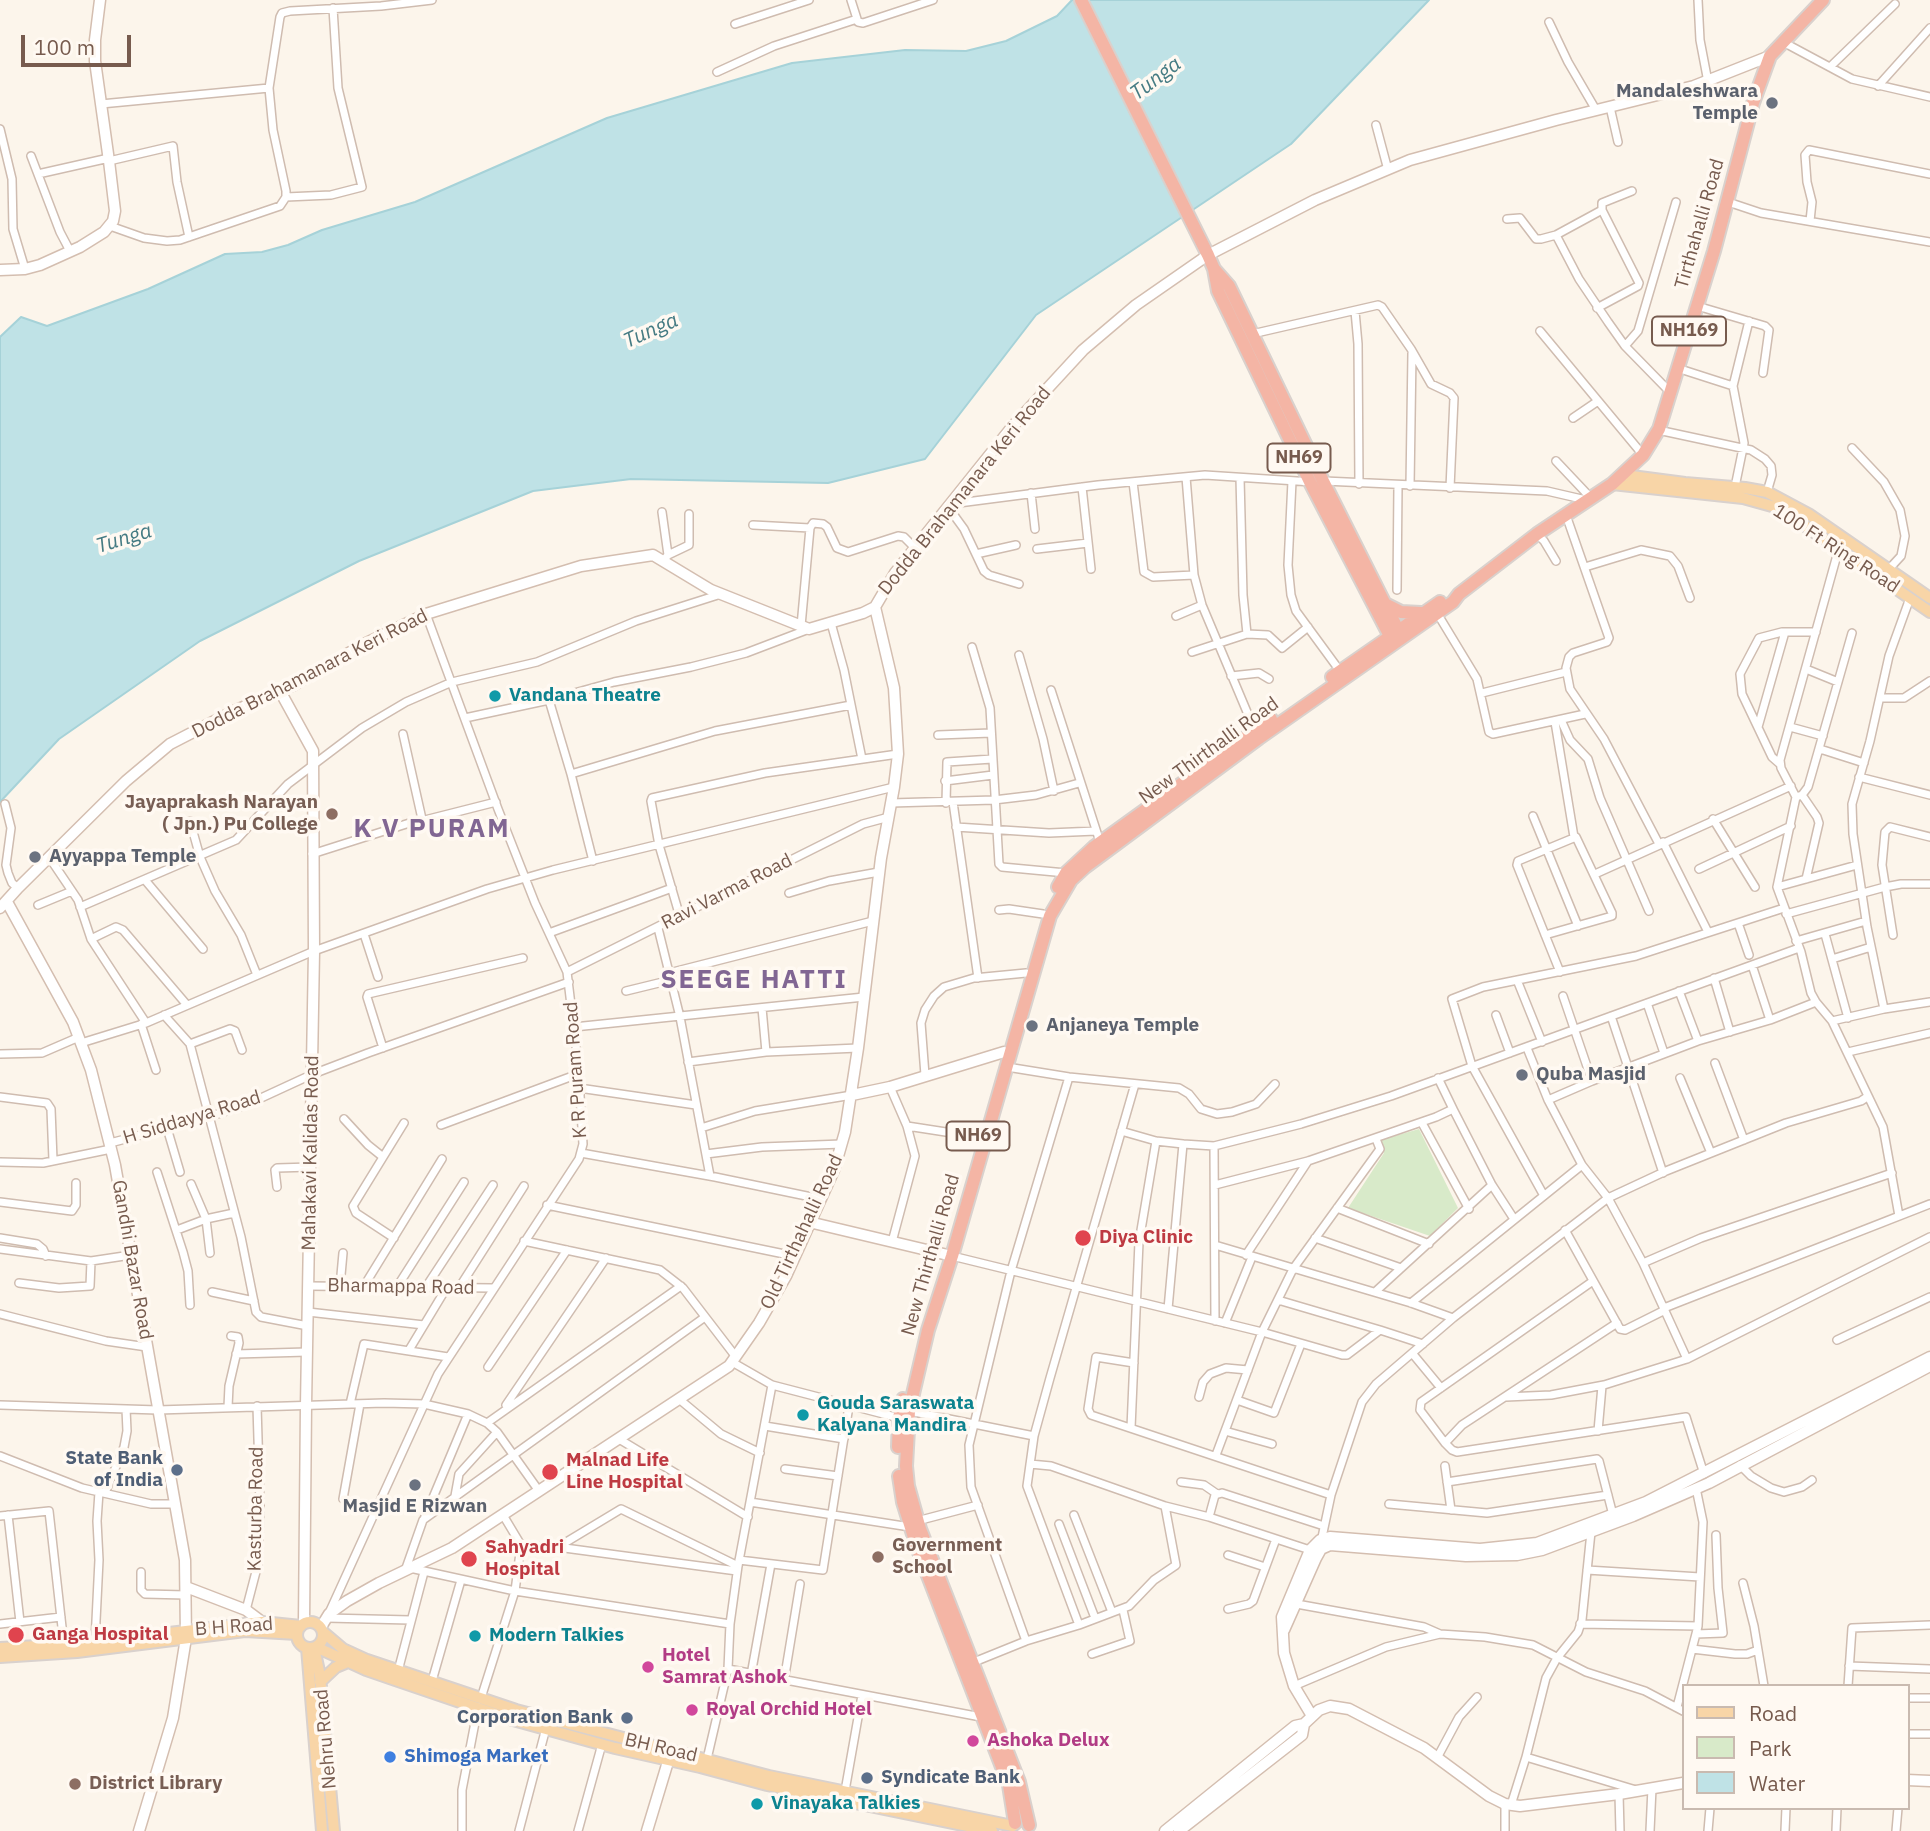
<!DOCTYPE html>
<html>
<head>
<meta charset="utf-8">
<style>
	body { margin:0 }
	#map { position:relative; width:1930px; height:1831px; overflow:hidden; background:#fcf5eb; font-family:"IBM Plex Sans",sans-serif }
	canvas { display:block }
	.legend { position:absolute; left:1682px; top:1684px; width:228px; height:126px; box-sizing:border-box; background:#fff9f2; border:2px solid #c9bab0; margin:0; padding:9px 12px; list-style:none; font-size:21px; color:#775b4e }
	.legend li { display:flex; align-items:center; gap:14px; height:35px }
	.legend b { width:35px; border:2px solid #c9bab0 }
	.scale { position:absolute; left:21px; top:35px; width:110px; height:32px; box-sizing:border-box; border:4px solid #775b4e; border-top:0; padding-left:9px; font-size:21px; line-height:24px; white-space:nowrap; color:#775b4e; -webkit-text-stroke:5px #fff9f2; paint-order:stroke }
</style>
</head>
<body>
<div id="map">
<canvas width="1930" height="1831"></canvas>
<ul class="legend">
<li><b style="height:9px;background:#f8d5a7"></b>Road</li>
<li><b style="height:19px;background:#d8eac9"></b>Park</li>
<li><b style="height:19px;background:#bfe2e6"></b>Water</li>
</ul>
<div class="scale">100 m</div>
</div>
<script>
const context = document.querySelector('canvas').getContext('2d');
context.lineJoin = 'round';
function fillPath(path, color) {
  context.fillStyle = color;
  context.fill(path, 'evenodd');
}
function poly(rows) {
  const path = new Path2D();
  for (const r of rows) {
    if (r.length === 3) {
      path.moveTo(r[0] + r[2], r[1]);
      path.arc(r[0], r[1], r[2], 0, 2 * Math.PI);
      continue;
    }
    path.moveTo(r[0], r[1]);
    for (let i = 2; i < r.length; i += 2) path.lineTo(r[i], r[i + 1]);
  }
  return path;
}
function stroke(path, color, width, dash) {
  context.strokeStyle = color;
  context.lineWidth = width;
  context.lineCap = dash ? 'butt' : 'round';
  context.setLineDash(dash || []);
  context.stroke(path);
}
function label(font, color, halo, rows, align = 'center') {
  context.font = font + ' "IBM Plex Sans",sans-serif';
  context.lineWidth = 7;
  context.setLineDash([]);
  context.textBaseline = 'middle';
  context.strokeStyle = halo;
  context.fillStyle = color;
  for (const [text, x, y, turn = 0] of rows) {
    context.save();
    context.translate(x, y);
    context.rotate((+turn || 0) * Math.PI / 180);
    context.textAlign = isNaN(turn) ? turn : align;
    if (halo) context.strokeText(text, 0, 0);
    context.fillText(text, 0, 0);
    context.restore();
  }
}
fillPath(poly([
	[1419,1129,1458,1208,1430,1236,1348,1208,1384,1153,1381,1140]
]), '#d8eac9');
const water = poly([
	[1072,0,1429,0,1291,144,1036,315,925,459,828,483,631,479,533,491,359,561,200,641,59,739,0,802,0,337,21,317,47,326,148,289,225,254,262,252,288,245,322,230,415,202,607,118,792,63,905,50,966,51,1006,41,1057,16,1072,0]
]);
fillPath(water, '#bfe2e6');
stroke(water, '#a6d2d8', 2);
const street = poly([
	[851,0,858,22,863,23,933,0],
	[1698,0,1700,40,1708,82],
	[1549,22,1568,62,1596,110],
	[735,24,809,0],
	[1783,42,1852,79,1930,97],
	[1830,67,1895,4],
	[717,72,774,46,857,19],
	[1878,86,1930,28],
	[101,104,269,88],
	[1610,107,1618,142],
	[1376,125,1388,170],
	[0,129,12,179,13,229,25,269],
	[31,156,60,232,70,251],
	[109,161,173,146,177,182,189,237],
	[38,174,109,158],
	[286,197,331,195,362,187,338,88,333,8],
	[1728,202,1761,213,1930,242],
	[1507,219,1520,218,1536,239,1541,239,1556,235,1602,210,1602,203,1632,191],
	[1810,221,1812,202,1807,182,1805,155,1809,150,1930,174],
	[110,226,144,238,167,241,180,240,280,206,286,197,286,191,273,130,269,88,280,17,282,13,290,11,381,6,432,0],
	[1556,235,1579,279,1608,322,1625,346,1669,391],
	[1697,306,1765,326,1769,330,1763,373],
	[1597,308,1638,286,1639,283,1602,210],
	[1355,311,1358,344,1359,484],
	[1540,331,1643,455],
	[1252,334,1378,305,1382,307,1411,349,1431,384,1450,393,1454,398,1450,488],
	[1625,346,1638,331,1676,202],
	[1677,368,1733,386],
	[1573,418,1598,401],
	[1658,430,1751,450,1765,459,1771,466,1772,475,1767,492],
	[1852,448,1884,482,1900,510,1905,536,1901,556,1889,569],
	[1556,461,1590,497],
	[1186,477,1194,575,1202,605,1255,731],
	[1240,478,1243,595,1247,634],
	[1292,481,1288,565,1291,595,1296,611,1340,671],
	[1324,481,1547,491,1586,500],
	[1133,482,1144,572,1153,577,1194,575],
	[1410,486,1412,353],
	[1082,487,1091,569],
	[1735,487,1744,443,1733,386,1749,321],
	[1031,493,1035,529],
	[951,504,1098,485,1205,475,1312,482],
	[948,507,964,529,984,571,989,575,1019,584],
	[662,512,668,555],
	[1566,515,1609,638,1607,642,1573,653,1569,657,1566,668,1570,689,1604,739,1659,844],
	[753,525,810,528,813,523,823,524,827,527,837,548,848,552,898,536,904,537,915,548],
	[1537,534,1544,541,1556,561],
	[1839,548,1780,760,1781,768,1796,797,1777,887,1801,952,1811,993,1816,1002,1832,1021,1883,1127,1899,1216],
	[1037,549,1088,543],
	[976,554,1016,545],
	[663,561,668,555,689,545,689,514],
	[1585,567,1641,550,1670,556,1678,566,1690,598],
	[1397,590,1398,486],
	[1437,613,1477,679,1489,732,1493,734,1585,714],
	[1176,616,1202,605],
	[831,623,844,670,862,759],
	[801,626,810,528],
	[972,647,990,708,999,864,1002,867,1066,873],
	[1192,652,1247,634,1268,635,1282,648,1308,627],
	[1019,655,1043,739,1054,791],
	[1806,669,1838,682],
	[1231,676,1259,673,1269,679],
	[1051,690,1100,842],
	[1482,693,1566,672],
	[1880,698,1904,698,1930,681],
	[549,700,571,774,593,861],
	[465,718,549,700,614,682,691,667,746,653,809,629],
	[1561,720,1570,740,1588,759,1600,798,1649,911],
	[1555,722,1574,837],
	[1758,727,1785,632],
	[1790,727,1823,736],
	[938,735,991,733],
	[1820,749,1864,763],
	[1780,764,1772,757,1742,694,1740,674,1759,638,1782,632,1816,632],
	[571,774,715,731,851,705],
	[1859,777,1930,795],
	[945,781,993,775],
	[1802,795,1817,817,1819,823,1806,879],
	[1796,797,1802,795,1808,787,1852,633],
	[953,802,978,978],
	[891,803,994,800,1036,795,1079,783],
	[946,803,947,762,992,759],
	[5,804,11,828,6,865,8,873,12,883,18,888],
	[1533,816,1578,926],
	[1713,819,1755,887],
	[190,821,200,857,215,891,241,935,257,975],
	[421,821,496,802],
	[956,827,1049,833,1096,831],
	[1663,842,1708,932],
	[312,854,422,819,403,734],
	[49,857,78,900,91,939,146,1023],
	[1699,869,1791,826],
	[1595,874,1791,786],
	[145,880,203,949],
	[1777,887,1857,865],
	[789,893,829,881,879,872],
	[38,905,72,891],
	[80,907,236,840,288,784,362,728,406,702,452,682,537,662,636,621,721,594],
	[999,910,1009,909,1043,914],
	[1786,914,1885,887,1901,884,1930,884],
	[680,917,659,845,651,801,652,798,765,773,898,754],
	[1738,923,1749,955],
	[658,928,680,1017,710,1176],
	[549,933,672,888],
	[364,934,378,977],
	[1825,934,1848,1018],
	[1545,935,1612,916,1612,913,1576,837,1518,861,1517,865,1560,972],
	[1893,935,1882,865,1885,832,1890,827,1930,837],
	[91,939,116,927,123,930,187,1005],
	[1796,941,1866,921],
	[1832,959,1871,947],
	[1752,965,1770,1020],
	[567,972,863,824,889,817],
	[669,973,873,921],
	[1714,978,1730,1032],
	[1517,980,1542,1042],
	[626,991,671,980],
	[1679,991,1698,1041],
	[1563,996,1592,1081,1698,1041,1770,1020,1816,1002],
	[1647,1003,1664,1053],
	[762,1008,766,1052],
	[1884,1009,1867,927,1853,834,1852,804,1870,741,1889,656,1910,598],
	[164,1015,190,1044,241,1237,256,1312,261,1317,308,1326],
	[1496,1015,1510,1053],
	[1611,1016,1663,1173],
	[1832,1021,1884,1009,1930,1002],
	[141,1024,156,1070],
	[574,1027,864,997],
	[81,1043,146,1023,314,951,487,889,553,870,894,787],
	[190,1044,230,1029,235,1031,242,1050],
	[383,1048,367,997,368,994,523,958],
	[1527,1048,1548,1100,1582,1165,1608,1198,1643,1263,1687,1359],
	[1848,1052,1930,1033],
	[0,1054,42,1053,79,1037],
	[688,1062,766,1052,858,1048],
	[1715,1063,1744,1140],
	[1007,1067,1069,1077,1179,1088,1189,1094,1201,1109,1217,1114,1232,1112,1256,1104,1275,1084],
	[925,1075,921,1023,925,1010,934,996,944,987,974,978,1026,973],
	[1680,1078,1711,1153],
	[890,1087,907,1126,915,1156,892,1242],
	[579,1088,696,1105],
	[0,1097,47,1103,51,1109,53,1160],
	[1548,1100,1592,1081],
	[1453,1109,1492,1185,1514,1219],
	[344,1119,368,1145,383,1157],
	[1422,1123,1469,1209],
	[441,1125,578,1074],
	[907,1126,978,1137],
	[167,1128,180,1172],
	[701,1128,755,1111,852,1095],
	[1121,1131,1156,1141,1183,1144,1168,1309],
	[110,1143,202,1119,248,1104,313,1074,368,1053,569,982],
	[1183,1144,1214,1146,1301,1124,1391,1096,1799,948],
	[1214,1146,1215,1321],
	[581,1153,715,1177,821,1199],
	[706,1154,762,1147,842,1144],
	[0,1162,43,1163,111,1149],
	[157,1172,183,1252,188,1271,190,1305],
	[191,1184,206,1219,210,1253],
	[1215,1185,1308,1161,1436,1117,1453,1109,1438,1078],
	[277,1187,275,1170,277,1168,311,1167],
	[1543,1194,1472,1066,1452,999,1483,987,1636,956,1784,908],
	[0,1202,72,1211,76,1205,76,1183],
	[547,1205,794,1256],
	[1337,1208,1429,1244],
	[177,1230,206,1219,234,1213],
	[1565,1230,1620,1329,1625,1330,1665,1310],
	[0,1238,37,1244,43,1249,46,1256],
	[394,1238,356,1213,353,1206,404,1123],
	[1315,1238,1401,1268],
	[524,1241,660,1270,683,1288,736,1357],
	[1215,1245,1411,1303,1453,1318],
	[0,1249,91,1261,131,1255],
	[1246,1255,1308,1161],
	[952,1256,1262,1332,1342,1355,1347,1355,1380,1330,1423,1344],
	[1643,1263,1701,1238,1892,1173],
	[1593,1281,1421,1402,1420,1410,1445,1443,1452,1450,1457,1452,1686,1417,1704,1474],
	[19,1283,59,1288,90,1286,91,1261],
	[309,1286,492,1288],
	[340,1286,343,1253],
	[364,1286,442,1159],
	[397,1287,464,1182],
	[426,1287,493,1185],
	[459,1288,524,1186],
	[212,1292,254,1301],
	[1375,1292,1492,1185],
	[1278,1300,1380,1330],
	[1411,1303,1582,1165],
	[1664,1308,1930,1204],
	[308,1312,424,1325],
	[0,1314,106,1341,147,1347],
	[1225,1323,1252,1257],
	[1837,1340,1930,1297],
	[409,1350,447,1287],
	[1412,1353,1441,1388],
	[236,1354,307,1352],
	[732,1362,772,1385,899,1418],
	[1134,1363,1096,1357,1088,1409,1091,1415,1331,1495],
	[488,1367,567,1250],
	[1199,1397,1203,1382,1210,1374,1226,1368,1248,1370],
	[1506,1397,1551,1395,1604,1385,1687,1359,1930,1237],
	[679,1399,721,1434,760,1453],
	[1237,1400,1274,1413,1301,1344],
	[350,1404,364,1344,448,1357],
	[0,1405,158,1410,384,1403,424,1404,468,1414,487,1423,497,1432,539,1491],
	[506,1405,606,1258],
	[228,1407,229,1386,239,1343,238,1337,231,1336],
	[909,1411,1034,1436],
	[487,1423,681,1286],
	[765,1426,844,1439],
	[1131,1428,1139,1242,1156,1141],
	[1225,1431,1272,1444],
	[1598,1431,1602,1386],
	[619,1439,748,1517],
	[1445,1443,1462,1425,1617,1323],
	[1216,1455,1262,1332,1293,1269,1380,1149,1376,1139],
	[0,1456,82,1488,151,1504,175,1504],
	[1030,1464,1051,1466,1165,1506,1209,1517,1310,1550],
	[1740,1465,1751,1476,1771,1488,1784,1492,1802,1487,1812,1480],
	[1445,1466,1451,1510],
	[785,1469,838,1476],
	[1181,1482,1204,1485,1217,1494],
	[1447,1482,1597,1459,1599,1461,1613,1515],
	[105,1493,124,1447,127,1431,126,1409],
	[455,1496,459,1474,497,1432],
	[343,1499,360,1404],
	[750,1502,910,1527],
	[1389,1504,1487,1513,1608,1495],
	[8,1515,20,1622],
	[1074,1515,1112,1612],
	[0,1516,49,1511,64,1645],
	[1209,1517,1215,1495,1222,1493,1324,1526],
	[424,1519,468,1414],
	[917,1521,978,1505],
	[1059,1524,1095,1618],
	[1321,1542,1331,1495,1362,1402,1376,1384,1453,1318,1608,1198,1666,1171,1786,1123,1861,1101,1867,1097],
	[521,1545,557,1547,737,1571],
	[558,1547,621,1509,738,1566],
	[1228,1555,1265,1567],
	[739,1560,823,1570,849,1406],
	[410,1568,515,1591,730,1624],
	[1587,1570,1700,1577],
	[405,1571,423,1520,705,1317],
	[141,1572,141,1590,145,1594,186,1595],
	[1743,1583,1754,1626,1764,1686],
	[1291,1603,1424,1627,1440,1634],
	[1228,1609,1249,1604,1253,1601,1276,1539],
	[246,1610,258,1564,260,1504,257,1406],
	[329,1613,438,1374,579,1159,583,1144,578,1063,567,972,535,903,498,809,426,614],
	[327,1618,410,1620],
	[0,1624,61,1617],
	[1580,1624,1698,1626],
	[1079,1625,1027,1486,1034,1436,1050,1378,1135,1084],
	[1696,1634,1723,1633,1718,1588,1716,1535],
	[95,1641,99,1560,97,1521,99,1492],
	[1026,1641,971,1487,969,1445,1011,1271,1069,1077],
	[1692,1649,1735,1654,1747,1654,1758,1650],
	[1092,1654,1130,1641,1123,1610],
	[974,1662,1026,1641,1079,1625,1129,1606,1154,1580,1176,1565,1165,1506],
	[1849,1666,1930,1669],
	[728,1669,981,1717],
	[398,1671,424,1572],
	[751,1675,771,1564],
	[432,1681,461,1580],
	[784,1681,800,1584],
	[1294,1686,1386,1647,1440,1634,1485,1637,1533,1645,1586,1672,1645,1691,1683,1711],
	[1848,1686,1852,1628,1930,1625],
	[481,1698,515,1591,521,1545,503,1515],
	[1907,1698,1930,1698],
	[1677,1707,1698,1626,1703,1522,1696,1488],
	[1907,1734,1930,1734],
	[1526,1757,1636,1790],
	[1437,1758,1459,1717,1477,1697],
	[707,1759,728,1669,730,1624,738,1566,772,1385],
	[845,1791,862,1695],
	[1619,1794,1620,1831],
	[1511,1805,1526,1757,1546,1678,1557,1658,1578,1632,1582,1620,1591,1532],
	[462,1831,462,1790,478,1707],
	[519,1831,546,1728],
	[578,1831,602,1744],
	[1505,1831,1505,1804],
	[1650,1831,1652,1788],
	[1708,1831,1710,1808],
	[1785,1831,1786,1808],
	[1836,1831,1837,1808],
	[1896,1831,1898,1808]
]);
const secondary = poly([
	[0,270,25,269,40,265,80,247,104,232,113,221,115,211,109,161,95,61,95,40,100,0],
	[280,691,313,751,314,951,306,1405,304,1623],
	[7,902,73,1022,91,1070,115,1165,185,1560,186,1638,173,1718,139,1831],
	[0,908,18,888,126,781,170,744,234,711,294,685,364,644,426,614,581,566,653,555,711,590,809,629,863,613,875,607,895,573,1012,427,1083,350,1136,305,1208,255,1315,200,1410,160,1556,120,1694,86,1770,56],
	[852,1095,890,1087,1004,1052],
	[809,1222,952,1256],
	[186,1587,246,1610,262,1622],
	[321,1627,329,1614,347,1601,379,1583,452,1548,729,1366,759,1323,786,1276,834,1170,845,1132,858,1048,881,858,894,787,898,754,894,688,875,607],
	[1284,1630,1316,1558,1321,1549,1330,1545,1466,1556,1517,1555,1542,1550,1633,1516,1709,1483,1930,1366],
	[1312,1716,1294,1686,1284,1653,1282,1617,1310,1550,1320,1540,1330,1537,1480,1549,1537,1543,1646,1502,1930,1357],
	[1907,1780,1930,1781],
	[647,1831,670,1755],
	[1165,1831,1295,1726,1304,1724,1319,1710,1330,1706,1349,1709,1424,1748,1489,1796,1505,1804,1520,1806,1619,1794,1683,1783],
	[1179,1831,1302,1735,1304,1724]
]);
const primary = poly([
	[1624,475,1685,483,1745,488,1767,492,1810,515,1930,598],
	[1612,484,1743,498,1779,508,1930,612],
	[310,1635,13],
	[323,1632,343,1649,367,1660,516,1710,769,1776,1013,1826],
	[316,1647,366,1670,395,1680,513,1720,615,1748,700,1767,767,1785,992,1831],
	[0,1648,76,1644,262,1622,301,1626],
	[307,1648,322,1831],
	[314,1648,320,1676,334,1831],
	[0,1657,77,1652,245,1631,297,1634],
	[320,1682,336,1667,348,1662]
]);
const highway = poly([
	[1081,0,1208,255,1214,269,1218,291,1310,482,1392,640],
	[1214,269,1229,286,1323,481,1401,636],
	[1385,604,1401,612,1421,613],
	[1332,677,1440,602],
	[1058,887,1066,873,1094,847,1271,719],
	[898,1447,899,1418,903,1399],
	[899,1476,903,1502,917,1547,1009,1785,1015,1823],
	[1029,1825,1019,1782,920,1529,908,1486,906,1466,909,1411,928,1330,952,1256,1050,916,1071,880,1085,867,1259,738,1453,602,1459,594,1537,534,1612,484,1643,455,1659,429,1714,251,1753,103,1770,56,1823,0]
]);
stroke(street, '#cfbcb0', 10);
stroke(secondary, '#d4beb0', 13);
stroke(primary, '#d9d1cd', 14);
stroke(highway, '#d9d1cd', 16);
stroke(street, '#fff', 7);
stroke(secondary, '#fff', 10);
stroke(primary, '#f8d5a7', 10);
stroke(highway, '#f4b5a5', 12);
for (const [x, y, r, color] of [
	[1772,103,7,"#6b7280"],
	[495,696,7,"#0f9aa8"],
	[332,814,7,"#8d6e63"],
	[35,857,7,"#6b7280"],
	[1032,1026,7,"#6b7280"],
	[1522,1075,7,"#6b7280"],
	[1083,1238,9,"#e0444e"],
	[803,1415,7,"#0f9aa8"],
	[177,1470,7,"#5c6f8a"],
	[550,1472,9,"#e0444e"],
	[415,1485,7,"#6b7280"],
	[878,1557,7,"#8d6e63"],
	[469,1559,9,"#e0444e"],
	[16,1635,9,"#e0444e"],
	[475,1636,7,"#0f9aa8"],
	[648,1667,7,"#d1479c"],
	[692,1710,7,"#d1479c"],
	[627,1718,7,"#5c6f8a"],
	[973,1741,7,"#d1479c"],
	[390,1757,7,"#3f7fe0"],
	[867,1778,7,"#5c6f8a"],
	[75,1784,7,"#8d6e63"],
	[757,1804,7,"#0f9aa8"]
]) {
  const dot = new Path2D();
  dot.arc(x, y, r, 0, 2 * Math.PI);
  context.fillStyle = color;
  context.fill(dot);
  stroke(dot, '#fff9f2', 2.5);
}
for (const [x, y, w] of [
	[1689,331,74],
	[1299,458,63],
	[978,1136,63]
]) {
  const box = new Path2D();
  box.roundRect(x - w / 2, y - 14.5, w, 29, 5);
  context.fillStyle = '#fff9f2';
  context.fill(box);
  stroke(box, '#775b4e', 2);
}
label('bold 18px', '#775b4e', null, [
	["NH169",1689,331],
	["NH69",1299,458],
	["NH69",978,1136]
]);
label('bold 19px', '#5b616d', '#fff9f2', [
	["Mandaleshwara",1758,92,"right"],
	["Temple",1758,114,"right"],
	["Ayyappa Temple",49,857],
	["Anjaneya Temple",1046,1026],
	["Quba Masjid",1536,1075],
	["Masjid E Rizwan",415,1507,"center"]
], 'left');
label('19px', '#775b4e', '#fff9f2', [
	["Tirthahalli Road",1700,224,-74],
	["Dodda Brahamanara Keri Road",965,491,-51],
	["100 Ft Ring Road",1836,549,33],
	["Dodda Brahamanara Keri Road",310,674,-27],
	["New Thirthalli Road",1209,751,-36],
	["Ravi Varma Road",727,892,-27],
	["K R Puram Road",576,1070,-94],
	["H Siddayya Road",192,1118,-17],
	["Mahakavi Kalidas Road",311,1153,-89],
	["Old Tirthahalli Road",802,1232,-65],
	["New Thirthalli Road",931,1255,-74],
	["Gandhi Bazar Road",132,1260,80],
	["Bharmappa Road",401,1287,1],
	["Kasturba Road",256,1509,-89],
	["B H Road",234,1627,-4],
	["Nehru Road",326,1739,-95],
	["BH Road",661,1748,13]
]);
label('bold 19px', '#0d838f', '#fff9f2', [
	["Vandana Theatre",509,696],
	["Gouda Saraswata",817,1404],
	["Kalyana Mandira",817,1426],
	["Modern Talkies",489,1636],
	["Vinayaka Talkies",771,1804]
], 'left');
label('bold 19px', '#785e54', '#fff9f2', [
	["Jayaprakash Narayan",318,803,"right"],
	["( Jpn.) Pu College",318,825,"right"],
	["Government",892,1546],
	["School",892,1568],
	["District Library",89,1784]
], 'left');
label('bold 19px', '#be3a42', '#fff9f2', [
	["Diya Clinic",1099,1238],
	["Malnad Life",566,1461],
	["Line Hospital",566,1483],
	["Sahyadri",485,1548],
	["Hospital",485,1570],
	["Ganga Hospital",32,1635]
], 'left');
label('bold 19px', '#4e5e75', '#fff9f2', [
	["State Bank",163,1459],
	["of India",163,1481],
	["Corporation Bank",613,1718],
	["Syndicate Bank",881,1778,"left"]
], 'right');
label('bold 19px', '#b23c85', '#fff9f2', [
	["Hotel",662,1656],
	["Samrat Ashok",662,1678],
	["Royal Orchid Hotel",706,1710],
	["Ashoka Delux",987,1741]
], 'left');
label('bold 19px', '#366cbe', '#fff9f2', [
	["Shimoga Market",404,1757]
], 'left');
label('italic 21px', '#457b83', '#fff9f2', [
	["Tunga",1156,79,-37],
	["Tunga",651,331,-24],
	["Tunga",124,539,-17]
]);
context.letterSpacing = '2px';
label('bold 26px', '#816693', '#fff9f2', [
	["K V PURAM",432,829],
	["SEEGE HATTI",754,980]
]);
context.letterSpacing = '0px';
</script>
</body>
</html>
